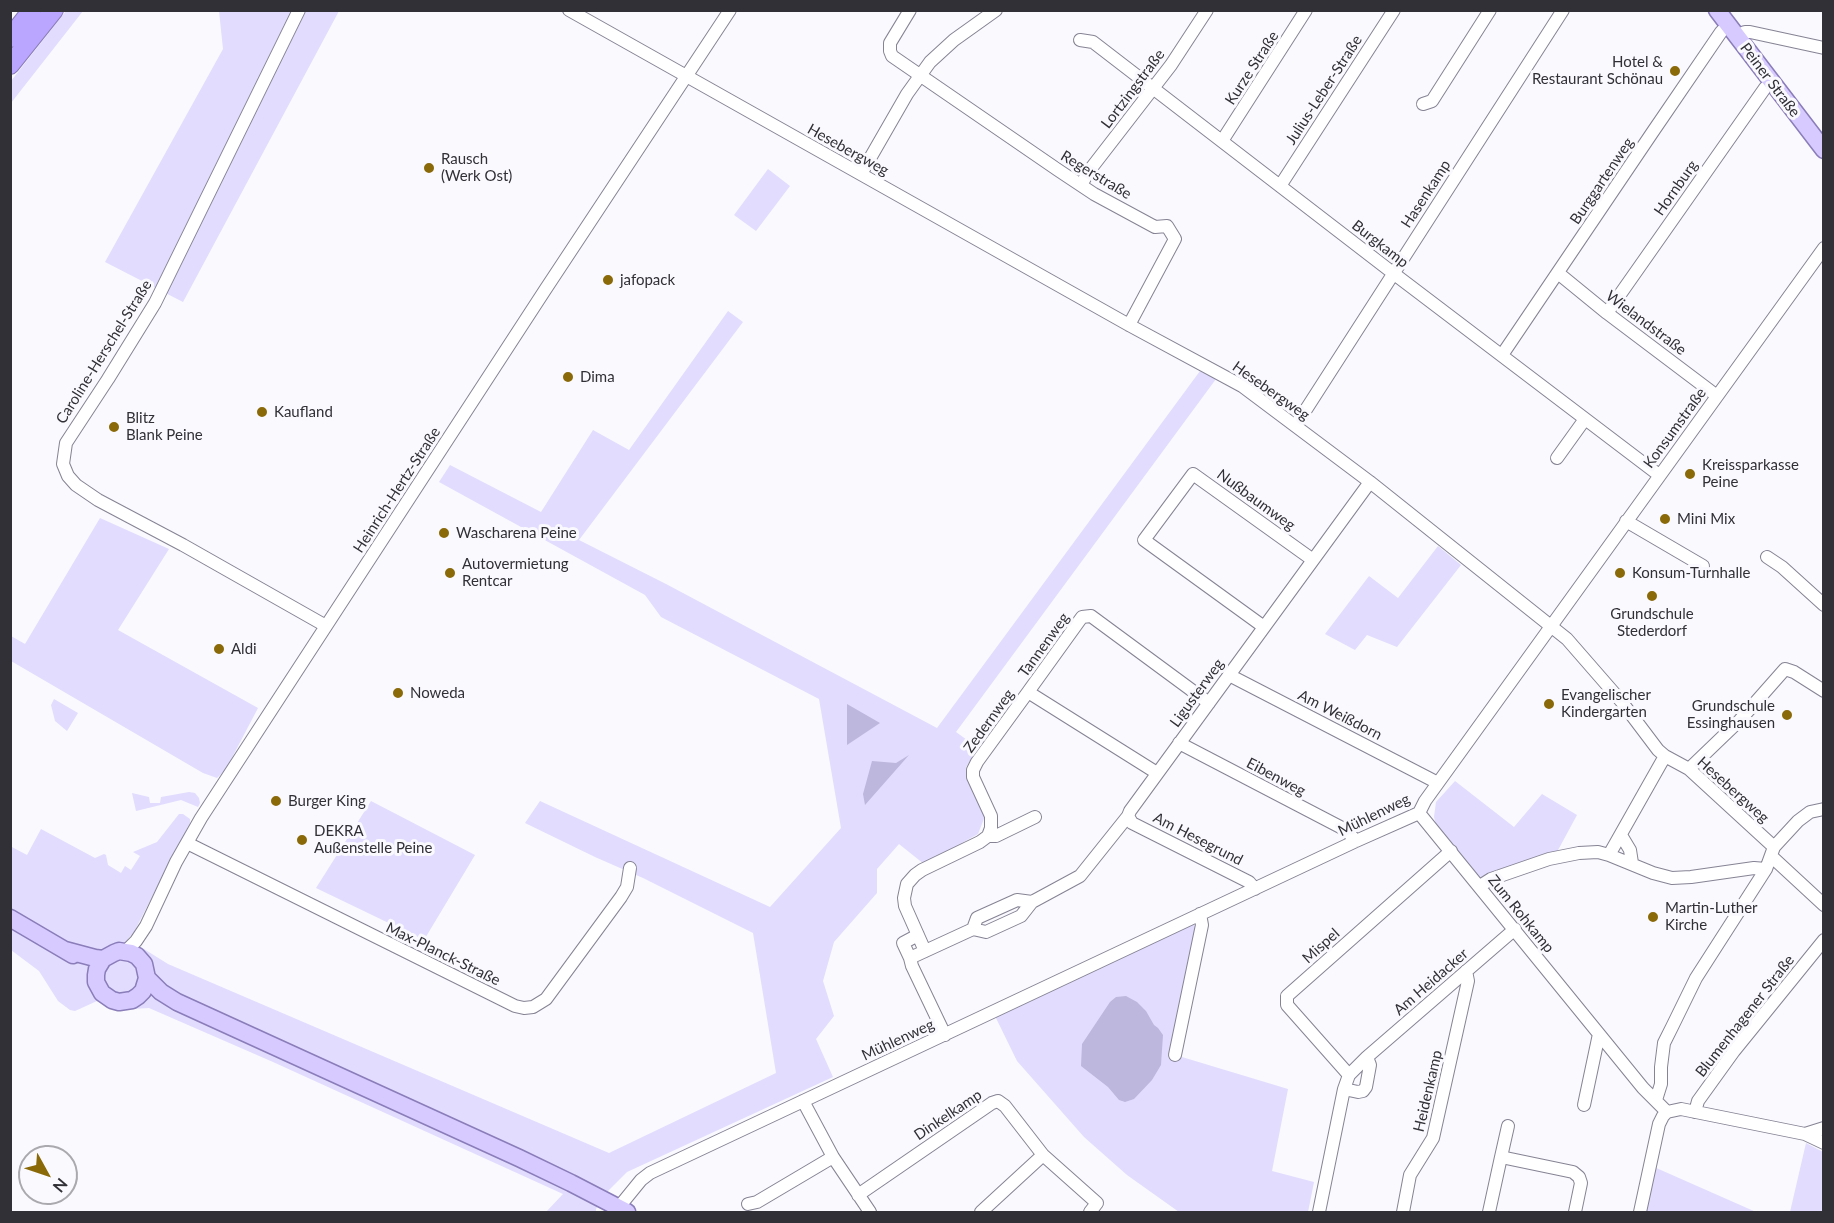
<!DOCTYPE html>
<html>
<head>
<meta charset="utf-8">
<style>
	body { margin:0 }
	#map { position:relative; width:1834px; height:1223px; overflow:hidden; background:#faf9fd; font-family:Lato,sans-serif }
	canvas { display:block }
	.frame { position:absolute; inset:0; border:12px solid #313037; pointer-events:none }
	.north { position:absolute; left:18px; top:1145px; width:60px; height:60px; box-sizing:border-box; background:#faf9fd; border:2px solid #aaa9ae; border-radius:50%; rotate:130deg; font-size:16px; font-weight:700; line-height:24px; text-align:center; color:#313037 }
	.north::after { content:''; display:block; margin:auto; width:21px; height:27px; background:#8a6909; clip-path:polygon(50% 0,100% 100%,50% 72%,0 100%) }
</style>
</head>
<body>
<div id="map">
<canvas width="1834" height="1223"></canvas>
<div class="frame"></div>
<div class="north">N</div>
</div>
<script>
const context = document.querySelector('canvas').getContext('2d');
context.lineJoin = 'round';
function fillPath(path, color) {
  context.fillStyle = color;
  context.fill(path, 'evenodd');
}
function poly(rows) {
  const path = new Path2D();
  for (const r of rows) {
    path.moveTo(r[0], r[1]);
    for (let i = 2; i < r.length; i += 2) path.lineTo(r[i], r[i + 1]);
  }
  return path;
}
function stroke(path, color, width, dash) {
  context.strokeStyle = color;
  context.lineWidth = width;
  context.lineCap = dash ? 'butt' : 'round';
  context.setLineDash(dash || []);
  context.stroke(path);
}
function label(font, color, halo, rows, align = 'center') {
  context.font = font + ' Lato,sans-serif';
  context.lineWidth = 6;
  context.setLineDash([]);
  context.textBaseline = 'middle';
  context.strokeStyle = halo;
  context.fillStyle = color;
  for (const [text, x, y, turn = 0] of rows) {
    context.save();
    context.translate(x, y);
    context.rotate((+turn || 0) * Math.PI / 180);
    context.textAlign = isNaN(turn) ? turn : align;
    if (halo) context.strokeText(text, 0, 0);
    context.fillText(text, 0, 0);
    context.restore();
  }
}
fillPath(poly([
	[66,11,83,11,11,103,11,81],
	[219,11,339,11,183,302,105,262,223,49],
	[768,169,790,186,756,231,734,215],
	[728,311,743,322,579,540,666,584,937,728,1200,371,1216,379,956,732,978,748,966,767,985,816,978,834,924,864,899,844,877,869,877,893,834,942,823,981,834,1016,816,1039,833,1077,627,1172,608,1191,596,1209,596,1212,546,1212,563,1194,273,1062,149,1008,115,1010,97,1001,75,1011,70,1010,58,1001,39,971,11,950,10,846,27,855,41,829,95,858,104,854,106,855,108,865,121,873,125,866,131,870,140,856,133,852,157,842,179,814,183,814,190,819,190,823,134,932,128,939,168,964,609,1153,776,1073,753,933,643,878,595,857,525,823,540,801,770,907,841,828,819,699,661,617,645,595,439,482,450,465,541,512,593,430,629,450],
	[100,518,169,549,118,630,258,708,226,769,217,778,203,773,11,661,11,636,25,644],
	[1438,546,1461,565,1397,647,1367,635,1355,650,1325,634,1369,576,1398,598],
	[54,699,78,713,67,731,55,721,51,705],
	[1455,781,1514,827,1542,794,1577,815,1557,852,1507,871,1480,878,1437,828,1434,817,1436,802],
	[189,792,195,793,199,798,200,803,198,807,181,800,136,811,132,793,149,797,150,803,160,803,161,797],
	[371,801,475,855,424,940,316,888],
	[1193,924,1196,927,1172,1054,1288,1089,1272,1171,1314,1182,1308,1212,1179,1212,1127,1175,1084,1137,1017,1061,995,1016],
	[1806,1143,1823,1152,1823,1212,1790,1212],
	[1654,1167,1756,1212,1644,1212]
]), '#e2dcfe');
fillPath(poly([
	[847,704,880,723,847,745],
	[909,755,865,805,863,794,872,761,896,763],
	[1126,996,1137,1002,1146,1011,1154,1025,1158,1028,1163,1035,1161,1065,1152,1080,1134,1099,1125,1102,1119,1100,1108,1087,1081,1066,1082,1044,1110,1002,1116,997]
]), '#beb7dd');
const minor = poly([
	[299,10,155,303,108,379,66,443,63,464,68,476,76,485,98,500,183,545,326,626],
	[569,10,1129,325,1242,386,1370,482,1567,639,1621,701,1658,750,1665,756,1689,769,1774,847,1766,869,1696,978,1672,1027,1664,1043,1661,1067,1661,1084,1656,1100],
	[910,10,890,43,890,51,892,56,1058,170,1094,194,1155,227,1167,226,1175,239,1129,325],
	[1736,36,1745,32,1750,32,1824,48],
	[1080,40,1093,42,1393,273,1659,475],
	[1423,104,1432,101,1490,10],
	[1222,141,1306,10],
	[861,174,907,94,930,62,954,40,996,10],
	[1081,185,1089,171,1171,65,1207,10],
	[1280,186,1394,10],
	[1558,273,1607,313,1717,396],
	[1607,313,1765,88,1772,83],
	[1502,355,1652,133,1721,32,1728,25],
	[1296,425,1563,10],
	[1557,458,1585,419],
	[1626,521,1703,566],
	[1767,557,1782,567,1824,605],
	[1264,627,1144,540,1193,474,1313,560],
	[1229,675,1438,783],
	[1179,743,1346,830,1356,841],
	[1689,769,1740,720,1785,669,1794,672,1824,691],
	[1157,773,1028,692,1082,617,1091,616,1209,703],
	[1419,813,1643,1088,1667,1112],
	[1128,816,1132,823,1249,882,1255,889],
	[1621,835,1630,850,1632,863],
	[988,836,996,836,1035,817],
	[187,843,515,1006,524,1008,533,1007,546,999,621,897,627,887,630,868],
	[1774,847,1798,821,1810,812,1824,809],
	[1609,855,1665,756],
	[1771,856,1824,905],
	[1480,886,1491,879,1549,859,1579,853,1598,852,1609,855,1653,873,1672,878,1691,877,1754,868,1766,869],
	[973,929,977,918,1017,900,1032,902],
	[925,951,905,906,904,898,907,884,915,875,922,870,980,842,988,836,991,828,991,816,973,777,973,770,977,762,1028,692],
	[125,952,136,941,146,926,176,862,201,818,545,290,730,10],
	[910,958,903,943,918,935],
	[945,1035,912,966,910,958,973,929,986,932,1021,916,1032,902,1080,876,1128,816,1130,811,1370,482],
	[1175,1055,1202,925,1200,914],
	[1349,1075,1287,1005,1287,996,1451,851],
	[1344,1089,1358,1092,1363,1091,1366,1087,1370,1065,1367,1057],
	[803,1101,833,1157,870,1212],
	[1584,1105,1599,1034],
	[1667,1112,1681,1109,1805,1134,1824,1128],
	[1695,1112,1698,1101,1734,1051,1824,940],
	[1805,1134,1824,1143],
	[1501,1157,1508,1126],
	[858,1195,992,1103,998,1101,1005,1106,1043,1155,1097,1203,1090,1212],
	[748,1204,757,1202,833,1157],
	[619,1207,641,1180,650,1173,1356,841,1419,813,1425,801,1824,248],
	[981,1212,1043,1155],
	[1319,1212,1344,1089,1349,1075,1367,1057,1515,929],
	[1403,1212,1410,1175,1433,1138,1468,981,1466,971],
	[1489,1212,1501,1157,1573,1172,1579,1177,1581,1183,1575,1212],
	[1640,1212,1659,1124,1663,1116,1667,1112]
]);
const major = poly([
	[1717,10,1824,150],
	[10,918,73,955],
	[65,950,95,958,103,959,114,953,119,951,131,953,137,956,144,964,147,978,143,991,138,996,132,1000,119,1002,112,1000,102,993,96,982,96,975,97,969,103,959],
	[147,978,161,992,177,1002,519,1158,571,1183,627,1212]
]);
const highway = poly([
	[10,38,32,10],
	[10,65,54,10]
]);
stroke(minor, '#868394', 14);
stroke(major, '#8a7db9', 19);
stroke(highway, '#8a7db9', 20);
stroke(minor, '#fff', 12);
stroke(major, '#d6caff', 16);
stroke(highway, '#baa6ff', 18);
for (const [x, y, r, color] of [
	[1675,71,6,"#8a6909"],
	[429,168,6,"#8a6909"],
	[608,280,6,"#8a6909"],
	[568,377,6,"#8a6909"],
	[262,412,6,"#8a6909"],
	[114,427,6,"#8a6909"],
	[1690,474,6,"#8a6909"],
	[1665,519,6,"#8a6909"],
	[444,533,6,"#8a6909"],
	[450,573,6,"#8a6909"],
	[1620,573,6,"#8a6909"],
	[1652,596,6,"#8a6909"],
	[219,649,6,"#8a6909"],
	[398,693,6,"#8a6909"],
	[1549,704,6,"#8a6909"],
	[1787,715,6,"#8a6909"],
	[276,801,6,"#8a6909"],
	[302,840,6,"#8a6909"],
	[1653,917,6,"#8a6909"]
]) {
  const dot = new Path2D();
  dot.arc(x, y, r, 0, 2 * Math.PI);
  context.fillStyle = color;
  context.fill(dot);
  stroke(dot, '#faf9fd', 2);
}
label('15px', '#313037', '#faf9fd', [
	["Hotel &",1663,62,"right"],
	["Restaurant Schönau",1663,79,"right"],
	["Rausch",441,159],
	["(Werk Ost)",441,176],
	["jafopack",620,280],
	["Dima",580,377],
	["Kaufland",274,412],
	["Blitz",126,418],
	["Blank Peine",126,435],
	["Kreissparkasse",1702,465],
	["Peine",1702,482],
	["Mini Mix",1677,519],
	["Wascharena Peine",456,533],
	["Autovermietung",462,564],
	["Rentcar",462,581],
	["Konsum-Turnhalle",1632,573],
	["Grundschule",1652,614,"center"],
	["Stederdorf",1652,631,"center"],
	["Aldi",231,649],
	["Noweda",410,693],
	["Evangelischer",1561,695],
	["Kindergarten",1561,712],
	["Grundschule",1775,706,"right"],
	["Essinghausen",1775,723,"right"],
	["Burger King",288,801],
	["DEKRA",314,831],
	["Außenstelle Peine",314,848],
	["Martin-Luther",1665,908],
	["Kirche",1665,925]
], 'left');
label('15px', '#313037', '#faf9fd', [
	["Kurze Straße",1252,68,-57],
	["Peiner Straße",1770,80,53],
	["Lortzingstraße",1133,89,-53],
	["Julius-Leber-Straße",1324,90,-57],
	["Hesebergweg",848,150,29],
	["Regerstraße",1096,175,31],
	["Burggartenweg",1602,181,-56],
	["Hornburg",1676,188,-55],
	["Hasenkamp",1426,194,-57],
	["Burgkamp",1380,244,38],
	["Wielandstraße",1646,323,37],
	["Caroline-Herschel-Straße",104,352,-58],
	["Hesebergweg",1271,391,35],
	["Konsumstraße",1675,428,-54],
	["Heinrich-Hertz-Straße",397,490,-57],
	["Nußbaumweg",1256,500,36],
	["Tannenweg",1044,645,-54],
	["Ligusterweg",1197,693,-54],
	["Am Weißdorn",1340,715,27],
	["Zedernweg",989,721,-54],
	["Eibenweg",1276,777,28],
	["Hesebergweg",1733,790,42],
	["Mühlenweg",1374,815,-26],
	["Am Hesegrund",1198,839,27],
	["Zum Rohkamp",1521,914,51],
	["Mispel",1321,946,-42],
	["Max-Planck-Straße",443,954,26],
	["Am Heidacker",1431,982,-41],
	["Blumenhagener Straße",1745,1016,-52],
	["Mühlenweg",898,1040,-25],
	["Heidenkamp",1428,1091,-77],
	["Dinkelkamp",948,1115,-34]
]);
</script>
</body>
</html>
